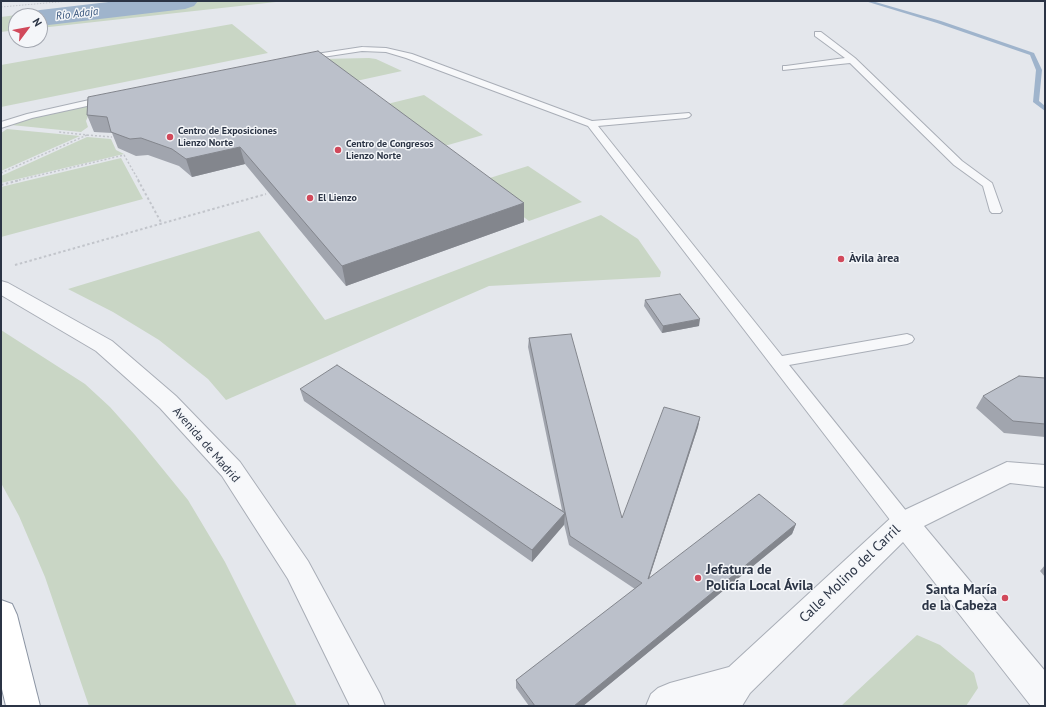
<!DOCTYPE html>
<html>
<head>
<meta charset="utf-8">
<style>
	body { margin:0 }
	#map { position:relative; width:1046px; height:707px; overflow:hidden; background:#e4e7ec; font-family:"PT Sans",sans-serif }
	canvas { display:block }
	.frame { position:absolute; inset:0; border:2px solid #2b3445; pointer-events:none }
	.north { position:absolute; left:8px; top:8px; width:40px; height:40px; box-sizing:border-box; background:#f4f6f9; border:1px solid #a4a8b1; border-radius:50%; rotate:58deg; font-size:11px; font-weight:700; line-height:16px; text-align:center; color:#2b3445 }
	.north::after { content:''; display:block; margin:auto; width:14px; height:18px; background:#d1495b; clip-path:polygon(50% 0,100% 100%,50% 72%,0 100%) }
</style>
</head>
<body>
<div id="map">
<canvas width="1046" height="707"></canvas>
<div class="frame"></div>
<div class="north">N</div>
</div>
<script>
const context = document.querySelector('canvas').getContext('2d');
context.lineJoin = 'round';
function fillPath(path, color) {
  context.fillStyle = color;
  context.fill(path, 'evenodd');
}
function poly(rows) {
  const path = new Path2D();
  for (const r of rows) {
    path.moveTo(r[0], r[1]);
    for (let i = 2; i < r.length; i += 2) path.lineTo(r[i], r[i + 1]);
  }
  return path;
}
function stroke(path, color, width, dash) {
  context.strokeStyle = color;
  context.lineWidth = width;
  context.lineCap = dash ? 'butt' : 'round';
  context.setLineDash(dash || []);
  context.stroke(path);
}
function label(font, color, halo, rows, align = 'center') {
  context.font = font + ' "PT Sans",sans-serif';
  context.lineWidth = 3;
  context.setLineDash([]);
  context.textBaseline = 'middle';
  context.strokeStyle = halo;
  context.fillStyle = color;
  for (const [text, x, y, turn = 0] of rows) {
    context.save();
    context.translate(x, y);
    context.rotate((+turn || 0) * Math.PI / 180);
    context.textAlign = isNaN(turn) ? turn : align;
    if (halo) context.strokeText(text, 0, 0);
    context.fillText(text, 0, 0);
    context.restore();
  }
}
fillPath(poly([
	[128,1,285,1,40,28,40,16,16,16,16,30,1,32,1,17],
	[232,24,268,53,1,107,1,65],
	[369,58,376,59,402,71,347,83,321,59],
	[153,92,89,114,86,121,88,127,81,132,11,125,27,119],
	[424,95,483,135,434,149,379,106],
	[7,129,80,136,1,171,1,133],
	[87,137,111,139,116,150,124,154,1,183,1,176],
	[121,158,143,199,1,237,1,187],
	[528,166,582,202,529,221,477,182],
	[601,215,638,239,661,272,660,277,489,286,226,400,208,379,159,340,113,312,68,289,259,231,325,320],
	[1,330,85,384,110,407,135,435,188,500,225,562,297,706,89,706,45,577,19,516,1,483],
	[917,635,940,645,974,673,978,688,966,706,841,706]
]), '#c9d6c5');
fillPath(poly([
	[865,1,872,1,941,21,1034,53,1042,70,1039,101,1045,106,1045,111,1033,102,1036,70,1030,55,937,23,865,1]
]), '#9fb4cc');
fillPath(poly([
	[117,1,198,1,194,6,185,9,40,26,40,16,28,16,30,12,40,10,117,1]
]), '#9fb4cc');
const service = poly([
	[815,32,821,32,855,58,962,161,992,183,1002,211,1000,213,992,213,990,211,983,186,954,165,850,63,783,70,783,66,786,66,845,58,815,36,815,32],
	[362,47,386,48,412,54,592,121,689,113,691,115,689,117,686,118,598,126,782,356,907,334,912,336,914,339,912,342,907,344,789,365,911,517,914,523,911,529,904,531,897,529,588,126,406,58,386,52,362,51,303,60,299,58,303,56,362,47],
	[107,96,110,97,111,99,110,101,32,118,1,128,1,122,27,114,107,96]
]);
const minor = poly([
	[1,281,8,283,112,341,176,396,240,462,308,561,380,694,385,706,350,706,288,579,222,476,160,408,96,351,1,295,1,281]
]);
const tertiary = poly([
	[1007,462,1045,465,1045,487,1010,483,924,526,1045,671,1045,706,1031,706,903,542,750,693,742,706,646,706,651,694,658,688,670,683,729,667,894,515,1007,462]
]);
const trunk = poly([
	[1,600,12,604,17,615,40,706,6,706,1,685,1,600]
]);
stroke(service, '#a9aeb7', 2);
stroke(minor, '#a9aeb7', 2);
stroke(tertiary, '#a9aeb7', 2);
stroke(trunk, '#8b94a3', 2);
stroke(poly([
	[1,7,69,1]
]), '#c2c5cb', 1, [1.5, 1.5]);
stroke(poly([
	[87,135,112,137],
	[1,173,87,135,59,132],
	[15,181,124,155,139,181]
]), '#c2c5cb', 1.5, [2, 2]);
stroke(poly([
	[138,180,162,224],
	[1,185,20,180],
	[15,265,266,194]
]), '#c2c5cb', 2, [2.5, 2.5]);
fillPath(service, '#f7f8fa');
fillPath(minor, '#f7f8fa');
fillPath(tertiary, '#f7f8fa');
fillPath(trunk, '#fff');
fillPath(poly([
	[88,97,524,203,524,222,346,286,245,164,192,177,179,166,148,155,136,156,118,148,112,133,94,132,87,115],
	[645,300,699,326,662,333,644,306],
	[529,338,622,518,700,417,698,427,649,578,796,524,792,534,583,706,529,706,516,688,516,680,635,589,569,545,564,524,532,562,304,401,300,389,562,510,528,347],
	[1045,378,1045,437,1004,433,976,408,983,396],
	[1045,565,1045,577,1040,571]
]), '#a1a5ae');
fillPath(poly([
	[240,147,245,164,192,177,186,159],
	[524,203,524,222,346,286,342,266],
	[700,319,699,326,662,333,663,326],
	[700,417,698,427,646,588,648,579],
	[565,513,564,525,532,562,532,550],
	[796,524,792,534,583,706,574,706]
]), '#83868d');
const building = poly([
	[318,51,524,203,342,266,240,147,186,159,172,149,141,138,130,139,111,132,107,117,87,115,88,97,318,51],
	[680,294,700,319,663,326,645,300,680,294],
	[571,334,622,518,664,407,700,417,648,579,759,494,796,524,574,706,535,706,516,680,642,583,570,536,529,338,571,334],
	[337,365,565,513,532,550,300,389,337,365],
	[1019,376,1045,378,1045,424,1013,421,983,396,1019,376]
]);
fillPath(building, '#bbc0ca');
stroke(building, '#83868d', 1);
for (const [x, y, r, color] of [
	[170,137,4,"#d1495b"],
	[338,150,4,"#d1495b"],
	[310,198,4,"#d1495b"],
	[841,259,4,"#d1495b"],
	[698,578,4,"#d1495b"],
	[1005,598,4,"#d1495b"]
]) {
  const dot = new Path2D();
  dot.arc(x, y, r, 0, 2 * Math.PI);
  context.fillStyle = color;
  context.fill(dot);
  stroke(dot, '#f4f6f9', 1.5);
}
label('bold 10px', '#2b3445', '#f4f6f9', [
	["Centro de Exposiciones",178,131],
	["Lienzo Norte",178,143],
	["Centro de Congresos",346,144],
	["Lienzo Norte",346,156],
	["El Lienzo",318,198]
], 'left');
label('italic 11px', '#34527a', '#f4f6f9', [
	["Río Adaja",77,14,-7]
]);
label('bold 12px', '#2b3445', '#f4f6f9', [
	["Àvila àrea",849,259]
], 'left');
label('12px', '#2b3445', '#f4f6f9', [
	["Avenida de Madrid",206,445,49]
]);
label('bold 14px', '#2b3445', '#f4f6f9', [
	["Jefatura de",706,570],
	["Policía Local Ávila",706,586],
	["Santa María",997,590,"right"],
	["de la Cabeza",997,606,"right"]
], 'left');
label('14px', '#2b3445', '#f4f6f9', [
	["Calle Molino del Carril",850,574,-44]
]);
</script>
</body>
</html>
